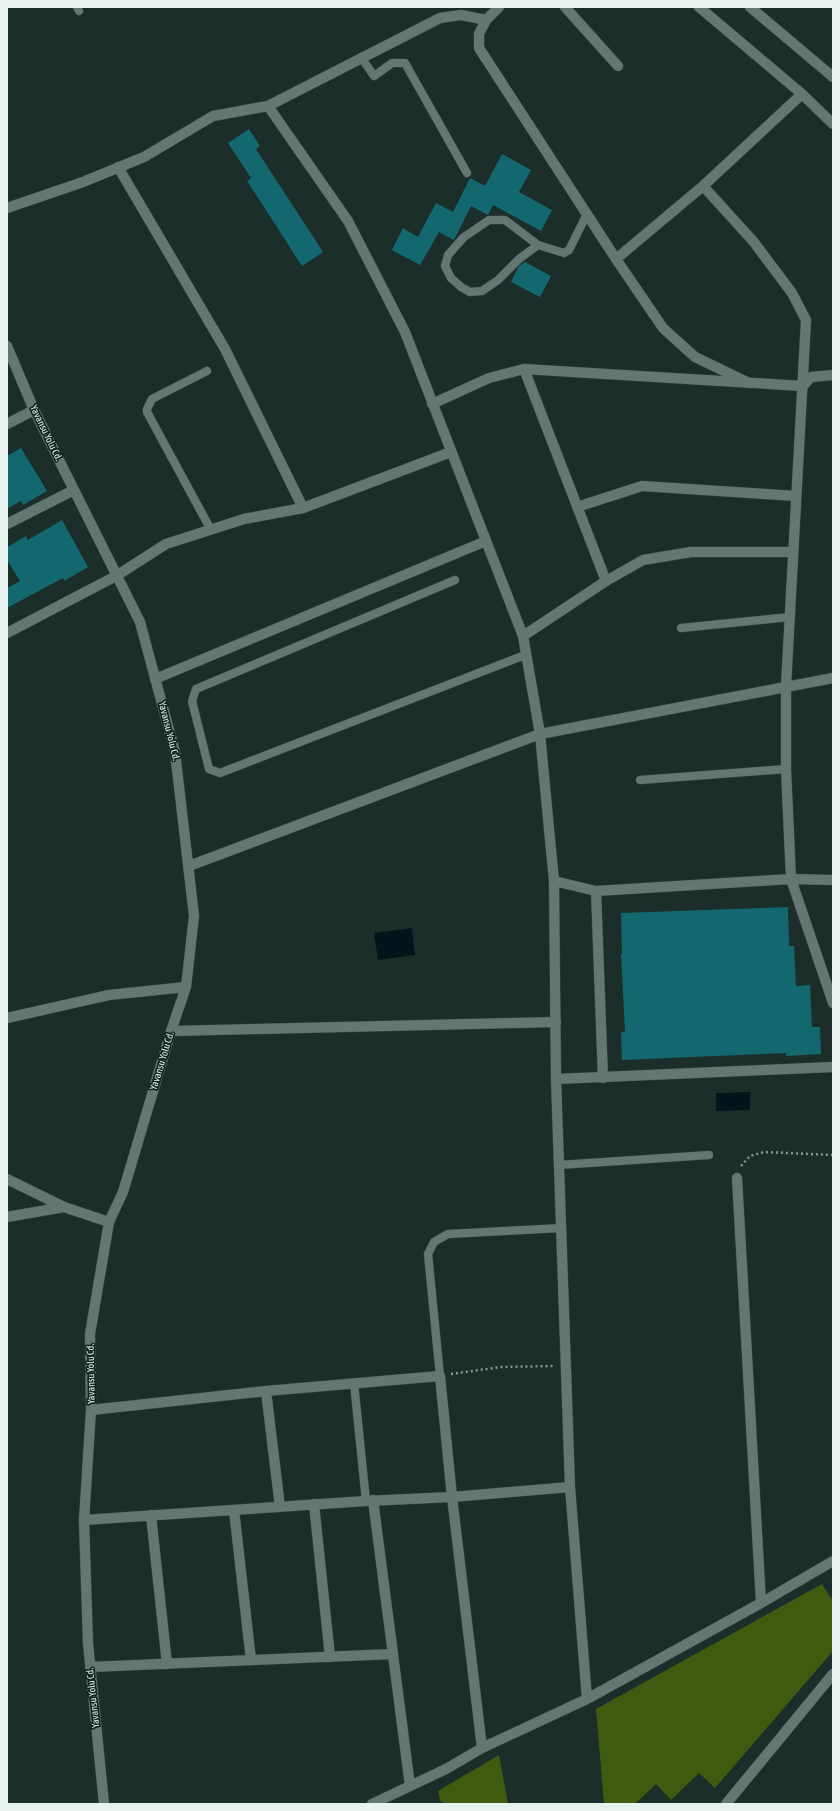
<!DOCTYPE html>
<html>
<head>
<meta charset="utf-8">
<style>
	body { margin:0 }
	#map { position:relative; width:840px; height:1811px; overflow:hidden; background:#1c2e2a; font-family:"Asap Condensed",sans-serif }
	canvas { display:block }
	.frame { position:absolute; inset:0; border:8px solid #e7f2ef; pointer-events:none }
</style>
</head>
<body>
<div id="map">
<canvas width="840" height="1811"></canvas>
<div class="frame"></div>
</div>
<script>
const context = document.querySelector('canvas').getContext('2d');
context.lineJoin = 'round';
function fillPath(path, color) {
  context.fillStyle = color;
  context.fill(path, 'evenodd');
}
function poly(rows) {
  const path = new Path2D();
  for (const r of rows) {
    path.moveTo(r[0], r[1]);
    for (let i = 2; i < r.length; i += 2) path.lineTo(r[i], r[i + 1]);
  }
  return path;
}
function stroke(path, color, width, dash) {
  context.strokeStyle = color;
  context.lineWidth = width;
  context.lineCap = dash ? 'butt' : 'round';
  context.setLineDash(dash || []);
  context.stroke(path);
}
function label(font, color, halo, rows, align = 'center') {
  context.font = font + ' "Asap Condensed",sans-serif';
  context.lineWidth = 3.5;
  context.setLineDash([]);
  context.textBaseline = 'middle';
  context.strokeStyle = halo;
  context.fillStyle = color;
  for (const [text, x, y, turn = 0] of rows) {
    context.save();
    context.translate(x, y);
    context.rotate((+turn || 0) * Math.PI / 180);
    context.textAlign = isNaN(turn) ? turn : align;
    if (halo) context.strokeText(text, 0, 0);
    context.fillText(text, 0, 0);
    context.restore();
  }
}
fillPath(poly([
	[822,1584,833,1601,833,1651,715,1788,699,1773,671,1800,656,1784,635,1804,604,1804,596,1709],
	[499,1755,508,1804,444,1804,440,1800,438,1791]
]), '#405a0f');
fillPath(poly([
	[412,928,415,955,378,960,374,933],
	[750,1092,750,1110,716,1111,716,1093]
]), '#05141b');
fillPath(poly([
	[249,129,260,146,256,149,323,252,302,266,247,181,251,178,228,143],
	[502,154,531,170,519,192,552,210,541,231,493,205,488,215,471,206,454,240,439,232,420,265,392,250,403,228,418,237,436,203,453,212,470,178,485,186],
	[525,262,551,276,540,297,511,282,519,266],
	[21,448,47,491,23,505,21,501,7,509,7,456],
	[62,520,88,567,64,581,63,578,7,608,7,588,20,581,7,560,7,547,26,536,28,540],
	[788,907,789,946,794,946,796,986,810,985,812,1027,820,1027,821,1054,786,1056,786,1053,622,1060,621,1032,625,1032,621,954,622,954,621,913]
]), '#13676f');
const lane = poly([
	[77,7,79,11],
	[361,57,374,76,392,63,405,63,467,173],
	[538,245,519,259,498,280,482,291,470,292,461,287,451,278,445,266,448,255,464,237,489,220,505,220,538,245,564,253,569,250,587,214],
	[207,371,152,399,147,409,147,412,211,530],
	[455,580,196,689,192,701,209,769,220,773,525,655],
	[681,628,790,617],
	[640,780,786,769],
	[559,1165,709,1155],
	[440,1376,428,1254,434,1242,448,1234,561,1228],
	[354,1383,366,1501]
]);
const street = poly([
	[499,7,486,20,479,34,479,48,616,259,663,328,695,357,749,383],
	[565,7,618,66],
	[699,7,802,94,833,124],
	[750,7,833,77],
	[268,106,348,221,405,332,523,636,540,734,554,881,556,1079,833,1067],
	[118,167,225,349,303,508],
	[703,186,753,241,792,293,806,320,786,686,786,769,791,879,833,1003],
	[7,208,83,182,144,157,213,116,268,106,440,18,461,15,486,20],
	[616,259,703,186,802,94],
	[7,346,34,410,140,622,175,752,194,916,186,987,171,1031,123,1192,109,1222,90,1334,91,1410,84,1520,88,1643,104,1804],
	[524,369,606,581],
	[803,386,811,377,833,375],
	[432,404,489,378,524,369,803,386],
	[7,424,34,410],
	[577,507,642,486,796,496],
	[7,524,74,490],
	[7,633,116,576,166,544,244,519,303,508,451,452],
	[523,636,606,581,643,560,691,552,793,552],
	[155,679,486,541],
	[189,866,540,734,833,678],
	[554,881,596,891,791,879,833,880],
	[596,891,603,1078],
	[7,1018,109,995,186,987],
	[171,1031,556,1022],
	[556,1079,570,1487,587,1699],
	[737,1178,761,1603],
	[7,1179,64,1207,109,1222],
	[7,1217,64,1207],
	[266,1391,280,1507],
	[91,1410,266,1391,440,1376,452,1497,482,1748],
	[373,1500,410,1786],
	[314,1504,330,1657],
	[234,1510,251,1660],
	[151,1515,167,1664],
	[84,1520,366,1501,452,1497,570,1487],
	[90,1667,393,1654],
	[372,1804,446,1769,482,1748,587,1699,761,1603,833,1561],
	[726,1804,833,1674]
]);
stroke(lane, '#3b4b48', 9);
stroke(street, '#3b4b48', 11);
stroke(poly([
	[741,1166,750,1156,764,1152,833,1155],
	[451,1374,501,1367,553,1366]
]), '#899894', 2.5, [2, 3]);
stroke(lane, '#647873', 8);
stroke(street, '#647873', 10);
label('10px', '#e7f2ef', '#132521', [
	["Yavansu Yolu Cd.",46,433,64],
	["Yavansu Yolu Cd.",169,731,76],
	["Yavansu Yolu Cd.",162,1061,-73],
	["Yavansu Yolu Cd.",91,1374,-91],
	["Yavansu Yolu Cd.",93,1698,-96]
]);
</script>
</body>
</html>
